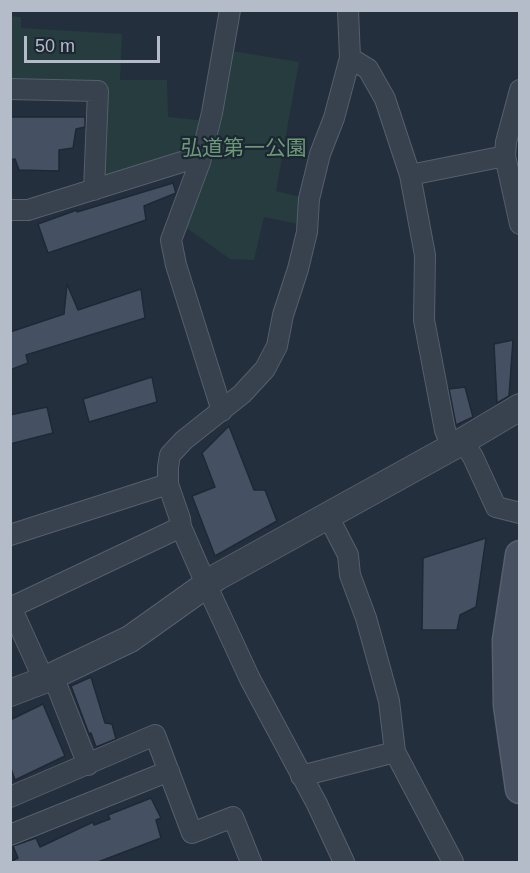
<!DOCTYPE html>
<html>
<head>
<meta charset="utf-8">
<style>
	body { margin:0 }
	#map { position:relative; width:530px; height:873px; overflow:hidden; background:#242f3e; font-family:Arial,sans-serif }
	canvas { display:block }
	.frame { position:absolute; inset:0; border:12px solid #b4bcc9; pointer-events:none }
	.scale { position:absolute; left:24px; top:36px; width:136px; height:27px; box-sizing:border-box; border:3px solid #b4bcc9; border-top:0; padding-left:8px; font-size:18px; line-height:21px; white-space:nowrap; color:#b4bcc9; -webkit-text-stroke:4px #1d2633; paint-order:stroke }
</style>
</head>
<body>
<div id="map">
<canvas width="530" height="873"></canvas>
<div class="frame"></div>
<div class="scale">50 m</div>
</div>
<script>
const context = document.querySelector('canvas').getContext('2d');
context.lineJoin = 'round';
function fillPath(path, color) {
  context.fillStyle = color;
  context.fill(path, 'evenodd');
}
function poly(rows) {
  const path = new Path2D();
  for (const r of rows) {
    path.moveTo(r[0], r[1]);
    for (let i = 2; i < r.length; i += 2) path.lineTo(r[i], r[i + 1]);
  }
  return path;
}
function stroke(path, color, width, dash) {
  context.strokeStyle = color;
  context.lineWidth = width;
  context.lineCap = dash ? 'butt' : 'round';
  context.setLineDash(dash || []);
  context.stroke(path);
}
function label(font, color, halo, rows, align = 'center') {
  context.font = font + ' Arial,"Noto Sans JP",sans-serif';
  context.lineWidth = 4.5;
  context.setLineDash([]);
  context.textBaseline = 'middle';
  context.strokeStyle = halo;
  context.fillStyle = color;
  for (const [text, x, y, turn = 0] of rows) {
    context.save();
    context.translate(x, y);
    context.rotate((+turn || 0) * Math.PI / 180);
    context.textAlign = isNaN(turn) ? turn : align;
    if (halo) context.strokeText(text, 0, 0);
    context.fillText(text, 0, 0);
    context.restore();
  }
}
fillPath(poly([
	[10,16,21,17,21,28,122,34,120,80,167,80,168,117,216,122,226,50,299,62,276,191,305,198,304,225,264,217,254,260,230,259,184,226,206,161,98,181,101,86,11,82]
]), '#263c3f');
const building = poly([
	[10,117,85,117,85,127,76,129,73,148,59,150,59,171,19,170,15,159,10,160,10,117],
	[173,183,176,193,144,206,146,220,48,253,38,224,77,210,77,212,173,183],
	[67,284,78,310,141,289,145,318,26,355,28,363,10,370,10,332,64,314,67,284],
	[513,340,509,396,497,403,494,344,513,340],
	[152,377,157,402,89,422,83,399,152,377],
	[465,387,473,417,456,425,449,389,465,387],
	[47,407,53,433,10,444,10,415,47,407],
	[229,426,254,490,265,490,277,521,215,556,192,496,215,487,202,453,229,426],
	[486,538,476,607,460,615,457,630,422,630,423,558,486,538],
	[91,677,105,723,112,724,116,739,96,747,91,733,89,734,71,686,91,677],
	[43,704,65,756,15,780,10,766,10,720,43,704],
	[151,798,161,818,156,820,161,838,98,862,10,862,18,858,13,846,36,838,40,847,93,822,94,825,110,819,108,815,151,798]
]);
fillPath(building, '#455162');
stroke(building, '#1f2835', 1.5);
const minor = poly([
	[350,58,368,69,385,99,410,175,425,255,424,320,445,430,452,448],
	[10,89,98,91,94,190],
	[520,90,506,142,505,156,520,224],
	[410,175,505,156],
	[10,210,28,210,185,161,200,162],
	[222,411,176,265,171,240,200,162,212,113,230,10],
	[463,441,473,457,496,507,520,513],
	[328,516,348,555,350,575,366,618,389,701,395,752,453,862],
	[10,535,168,484],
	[10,605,44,680],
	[12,607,181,527],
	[53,676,88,765],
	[301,776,395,752],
	[10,797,155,735,192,833,233,817,251,862],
	[10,835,169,771],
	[344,862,317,804,250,679,206,584,181,527,180,519,168,484,168,467,170,455,184,440,242,394,265,369,277,346,283,315,298,269,307,232,309,199,320,154,334,118,350,58,348,10]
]);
const tertiary = poly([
	[10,693,44,680,130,639,217,577,463,441,520,407]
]);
const secondary = poly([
	[520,555,507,640,508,705,520,789]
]);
stroke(minor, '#565f6c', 22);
stroke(tertiary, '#565f6c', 28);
stroke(secondary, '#565f6c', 31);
stroke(minor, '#38414e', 20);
stroke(tertiary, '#38414e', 26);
stroke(secondary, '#465061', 28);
label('21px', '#6b9a76', '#1d2633', [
	["弘道第一公園",244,149]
]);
</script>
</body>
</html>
